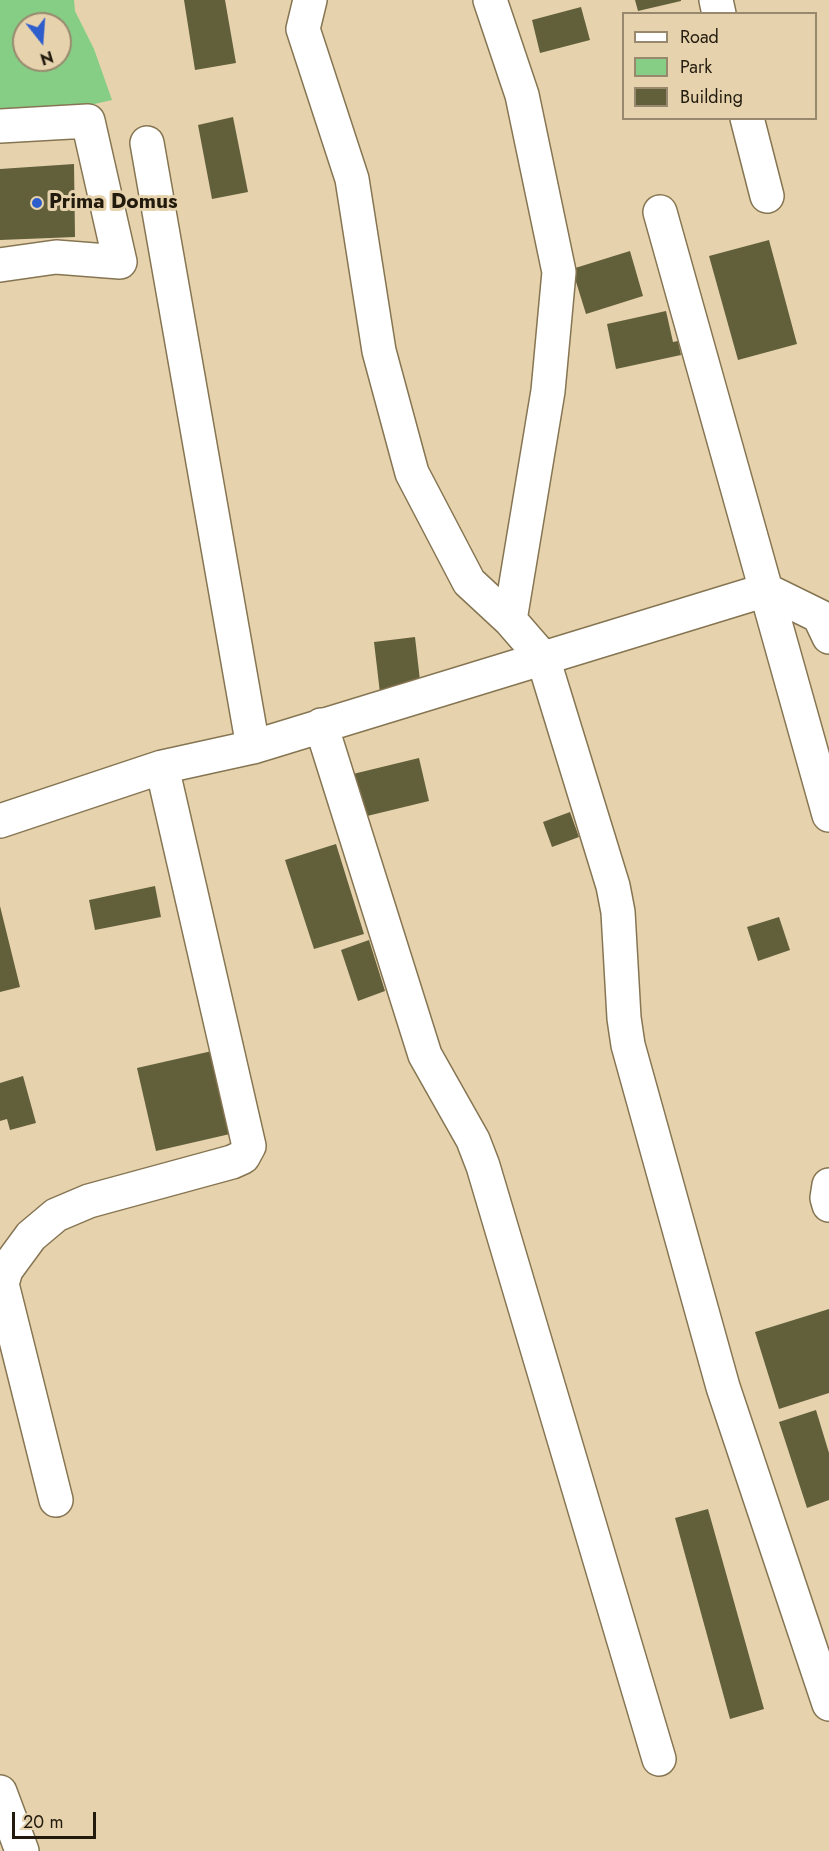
<!DOCTYPE html>
<html>
<head>
<meta charset="utf-8">
<style>
	body { margin:0 }
	#map { position:relative; width:829px; height:1851px; overflow:hidden; background:#e6d3ae; font-family:Jost,sans-serif }
	canvas { display:block }
	.legend { position:absolute; left:622px; top:12px; width:195px; height:108px; box-sizing:border-box; background:#e6d3ae; border:2px solid #98896e; margin:0; padding:8px 10px; list-style:none; font-size:18px; color:#221b0d }
	.legend li { display:flex; align-items:center; gap:12px; height:30px }
	.legend b { width:30px; border:2px solid #98896e }
	.north { position:absolute; left:12px; top:12px; width:60px; height:60px; box-sizing:border-box; background:#e6d3ae; border:2px solid #98896e; border-radius:50%; rotate:163deg; font-size:16px; font-weight:700; line-height:24px; text-align:center; color:#221b0d }
	.north::after { content:''; display:block; margin:auto; width:21px; height:27px; background:#2e5dcc; clip-path:polygon(50% 0,100% 100%,50% 72%,0 100%) }
	.scale { position:absolute; left:12px; top:1812px; width:84px; height:27px; box-sizing:border-box; border:3px solid #221b0d; border-top:0; padding-left:8px; font-size:18px; line-height:21px; white-space:nowrap; color:#221b0d; -webkit-text-stroke:4px #e6d3ae; paint-order:stroke }
</style>
</head>
<body>
<div id="map">
<canvas width="829" height="1851"></canvas>
<ul class="legend">
<li><b style="height:8px;background:#fff"></b>Road</li>
<li><b style="height:16px;background:#86ce85"></b>Park</li>
<li><b style="height:16px;background:#625f3b"></b>Building</li>
</ul>
<div class="north">N</div>
<div class="scale">20 m</div>
</div>
<script>
const context = document.querySelector('canvas').getContext('2d');
context.lineJoin = 'round';
function fillPath(path, color) {
  context.fillStyle = color;
  context.fill(path, 'evenodd');
}
function poly(rows) {
  const path = new Path2D();
  for (const r of rows) {
    path.moveTo(r[0], r[1]);
    for (let i = 2; i < r.length; i += 2) path.lineTo(r[i], r[i + 1]);
  }
  return path;
}
function stroke(path, color, width, dash) {
  context.strokeStyle = color;
  context.lineWidth = width;
  context.lineCap = dash ? 'butt' : 'round';
  context.setLineDash(dash || []);
  context.stroke(path);
}
function label(font, color, halo, rows, align = 'center') {
  context.font = font + ' Jost,sans-serif';
  context.lineWidth = 6;
  context.setLineDash([]);
  context.textBaseline = 'middle';
  context.strokeStyle = halo;
  context.fillStyle = color;
  for (const [text, x, y, turn = 0] of rows) {
    context.save();
    context.translate(x, y);
    context.rotate((+turn || 0) * Math.PI / 180);
    context.textAlign = isNaN(turn) ? turn : align;
    if (halo) context.strokeText(text, 0, 0);
    context.fillText(text, 0, 0);
    context.restore();
  }
}
fillPath(poly([
	[0,0,74,0,75,11,94,49,112,100,29,119,0,123],
	[24,24,60,24,60,60,24,60]
]), '#86ce85');
fillPath(poly([
	[184,0,225,0,236,63,195,70],
	[635,0,681,0,681,1,638,11],
	[581,7,590,40,540,53,532,20],
	[233,117,248,192,212,199,198,125],
	[74,164,75,237,0,240,0,169],
	[769,240,797,344,738,360,709,256],
	[630,251,643,296,586,314,572,269],
	[666,311,673,342,678,341,681,355,616,369,607,324],
	[415,637,421,689,380,693,374,642],
	[419,758,429,801,363,817,353,774],
	[570,812,579,837,552,847,543,822],
	[336,844,364,934,314,949,285,860],
	[155,886,161,917,95,930,89,900],
	[0,906,20,987,0,992],
	[779,917,790,950,758,961,747,927],
	[369,940,385,991,358,1001,341,950],
	[212,1051,230,1134,156,1151,137,1068],
	[23,1076,36,1123,10,1130,7,1119,0,1121,0,1083],
	[829,1309,829,1393,779,1409,755,1332],
	[816,1410,829,1453,829,1500,807,1508,779,1422],
	[708,1509,764,1709,730,1719,675,1518]
]), '#625f3b');
const minor = poly([
	[310,0,303,29,352,179,379,351,412,473,469,582,510,620],
	[490,0,522,95,559,272,548,391,510,620,543,658,613,886,618,912,624,1018,628,1045,723,1387,829,1704],
	[716,0,719,14],
	[747,118,767,196],
	[0,126,88,121,120,262,56,257,0,265],
	[147,143,253,747],
	[660,212,829,815],
	[321,725,425,1055,473,1140,483,1166,659,1759],
	[0,821,162,767,253,747,766,590,819,616,829,637],
	[829,1185,827,1198,829,1205],
	[56,1500,2,1284,6,1270,31,1236,56,1215,89,1201,232,1162,243,1157,249,1146,162,767],
	[0,1792,22,1851]
]);
stroke(minor, '#867552', 36);
stroke(minor, '#fff', 33);
for (const [x, y, r, color] of [
	[37,203,6,"#2e5dcc"]
]) {
  const dot = new Path2D();
  dot.arc(x, y, r, 0, 2 * Math.PI);
  context.fillStyle = color;
  context.fill(dot);
  stroke(dot, '#e6d3ae', 2);
}
label('bold 21px', '#221b0d', '#e6d3ae', [
	["Prima Domus",49,203]
], 'left');
</script>
</body>
</html>
